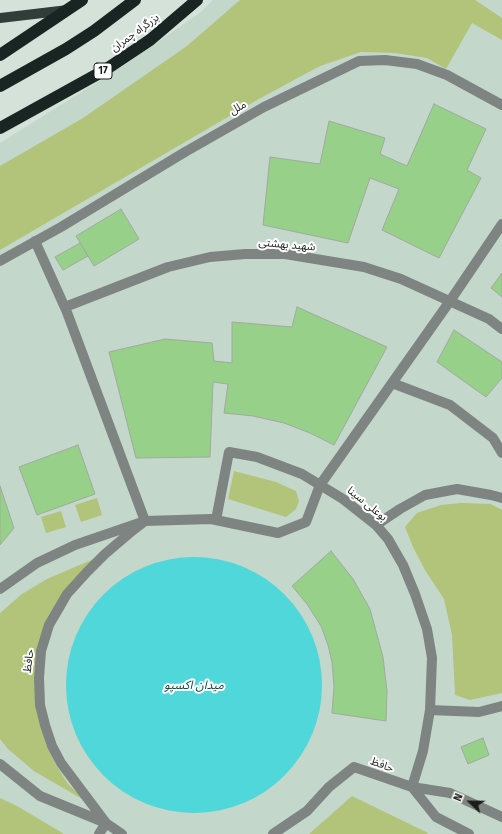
<!DOCTYPE html>
<html>
<head>
<meta charset="utf-8">
<style>
	body { margin:0 }
	#map { position:relative; width:502px; height:834px; overflow:hidden; background:#d5e2da; font-family:"Fira Sans",sans-serif }
	canvas { display:block }
	.north { position:absolute; left:450px; top:782px; width:40px; height:40px; -webkit-text-stroke:3px #fff; paint-order:stroke; rotate:292deg; font-size:11px; font-weight:700; line-height:16px; text-align:center; color:#191d1a }
	.north::after { content:''; display:block; margin:auto; width:14px; height:18px; background:#191d1a; clip-path:polygon(50% 0,100% 100%,50% 72%,0 100%) }
</style>
</head>
<body>
<div id="map">
<canvas width="502" height="834"></canvas>
<div class="north">N</div>
</div>
<script>
const context = document.querySelector('canvas').getContext('2d');
context.lineJoin = 'round';
function fillPath(path, color) {
  context.fillStyle = color;
  context.fill(path, 'evenodd');
}
function poly(rows) {
  const path = new Path2D();
  for (const r of rows) {
    if (r.length === 3) {
      path.moveTo(r[0] + r[2], r[1]);
      path.arc(r[0], r[1], r[2], 0, 2 * Math.PI);
      continue;
    }
    path.moveTo(r[0], r[1]);
    for (let i = 2; i < r.length; i += 2) path.lineTo(r[i], r[i + 1]);
  }
  return path;
}
function stroke(path, color, width, dash) {
  context.strokeStyle = color;
  context.lineWidth = width;
  context.lineCap = dash ? 'butt' : 'round';
  context.setLineDash(dash || []);
  context.stroke(path);
}
function label(font, color, halo, rows, align = 'center') {
  context.font = font + ' "Fira Sans","Noto Sans Arabic",sans-serif';
  context.lineWidth = 4;
  context.setLineDash([]);
  context.textBaseline = 'middle';
  context.strokeStyle = halo;
  context.fillStyle = color;
  for (const [text, x, y, turn = 0] of rows) {
    context.save();
    context.translate(x, y);
    context.rotate((+turn || 0) * Math.PI / 180);
    context.textAlign = isNaN(turn) ? turn : align;
    if (halo) context.strokeText(text, 0, 0);
    context.fillText(text, 0, 0);
    context.restore();
  }
}
fillPath(poly([
	[213,0,502,0,502,834,0,834,0,143,123,66,201,12]
]), '#c4d7cb');
fillPath(poly([
	[240,0,475,0,502,18,502,40,472,23,446,69,427,58,395,53,361,52,320,66,257,100,0,250,0,166,83,118,187,46],
	[234,471,276,482,296,491,299,501,296,509,286,517,228,499],
	[97,498,102,515,81,522,75,505],
	[461,503,491,504,502,510,502,693,470,700,455,695,452,635,444,599,425,570,413,547,405,527,417,513,441,505],
	[61,511,66,527,46,533,41,517],
	[96,558,52,611,37,708,46,745,56,765,68,784,89,803,34,771,8,749,0,739,0,613,22,594,47,579],
	[352,796,428,833,427,834,309,834],
	[0,798,17,806,64,834,0,834]
]), '#b1c47a');
fillPath(poly([
	[194,685,128]
]), '#50d7da');
const building = poly([
	[434,104,486,129,467,170,481,178,439,258,382,230,399,189,370,178,348,243,263,225,270,157,320,164,329,121,385,138,380,154,407,166,434,104],
	[121,209,139,239,94,266,76,236,121,209],
	[80,243,88,256,63,270,55,257,80,243],
	[502,273,502,297,491,288,502,273],
	[297,307,387,347,334,445,310,433,284,423,253,416,224,413,228,384,213,382,210,457,136,458,109,352,165,339,212,343,214,361,232,363,232,322,292,327,297,307],
	[454,330,502,362,502,378,486,397,437,362,454,330],
	[78,445,95,494,37,515,19,467,78,445],
	[0,486,14,528,0,545,0,486],
	[331,551,353,579,370,609,383,657,387,691,386,721,332,713,334,686,332,662,328,645,321,626,307,604,292,586,331,551],
	[483,738,489,755,468,764,461,747,483,738]
]);
fillPath(building, '#96d089');
stroke(building, '#a2aaa0', 1);
stroke(poly([
	[35,241,66,310],
	[0,261,61,227,185,152,264,107,359,61,385,60,417,64,447,75,502,105],
	[392,383,450,405,493,438,502,453],
	[216,520,229,452,257,457,302,474,343,499,376,525,388,539,403,565,415,594,427,629,432,658,430,710,423,751,412,787],
	[376,525,400,509,425,495,457,489,491,495,502,498],
	[0,589,37,563,75,545,145,521,65,307,168,267,210,257,245,254,285,254,364,267,401,279,489,319,502,329],
	[430,710,479,712,502,706],
	[0,764,40,796,106,823,99,834],
	[412,787,436,817,469,834],
	[122,834,106,823,61,763,52,746,45,725,40,705,39,678,41,651,49,625,67,594,87,572,105,554,132,531,145,521,211,519,278,533,306,522,320,485,450,301,502,224],
	[273,834,307,811,329,787,354,767,412,787,450,793,502,817]
]), '#7e8482', 10);
stroke(poly([
	[0,18,68,10]
]), '#323d3a', 10);
stroke(poly([
	[0,55,82,0],
	[0,86,66,49,94,31,135,0],
	[0,128,105,70,150,40,197,0]
]), '#192522', 12);
for (const [x, y, w] of [
	[103,71,18]
]) {
  const box = new Path2D();
  box.roundRect(x - w / 2, y - 8, w, 16, 3);
  context.fillStyle = '#fff';
  context.fill(box);
  stroke(box, '#191d1a', 1);
}
label('bold 10px', '#191d1a', null, [
	["17",103,71]
]);
label('11px', '#191d1a', '#fff', [
	["بزرگراه چمران",135,33,-36],
	["ملل",238,108,-29],
	["شهید بهشتی",287,245,5],
	["بوعلی سینا",367,504,39],
	["حافظ",29,661,-83],
	["حافظ",382,765,20]
]);
label('italic 12px', '#114c4e', '#fff', [
	["میدان اکسپو",194,686]
]);
</script>
</body>
</html>
